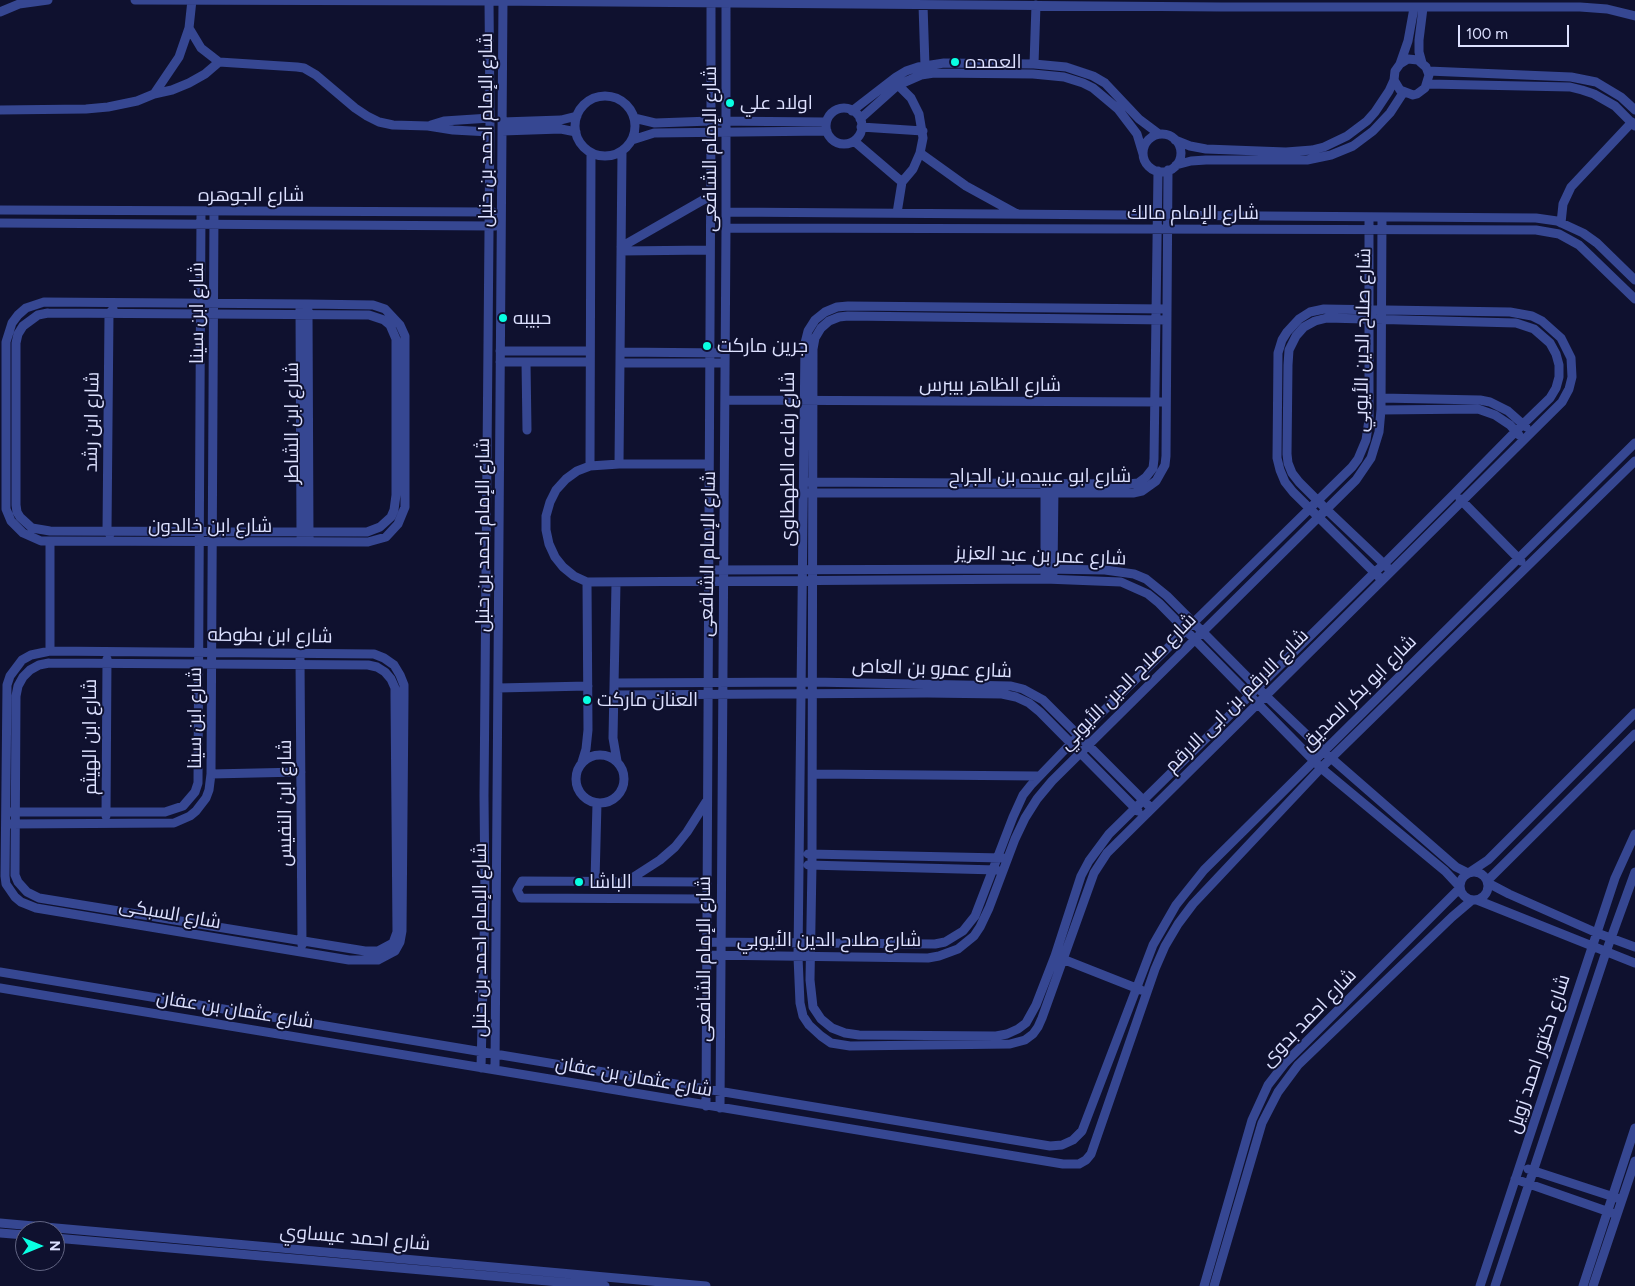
<!DOCTYPE html>
<html>
<head>
<meta charset="utf-8">
<style>
	body { margin:0 }
	#map { position:relative; width:1635px; height:1286px; overflow:hidden; background:#0f112f; font-family:Figtree,sans-serif }
	canvas { display:block }
	.north { position:absolute; left:15px; top:1221px; width:50px; height:50px; box-sizing:border-box; background:#0f112f; border:1px solid #616482; border-radius:50%; rotate:90deg; font-size:14px; font-weight:700; line-height:20px; text-align:center; color:#dde1ff }
	.north::after { content:''; display:block; margin:auto; width:18px; height:22px; background:#09ffe2; clip-path:polygon(50% 0,100% 100%,50% 72%,0 100%) }
	.scale { position:absolute; left:1458px; top:25px; width:111px; height:22px; box-sizing:border-box; border:2px solid #dde1ff; border-top:0; padding-left:6px; font-size:15px; line-height:18px; white-space:nowrap; color:#dde1ff; -webkit-text-stroke:4px #0f112f; paint-order:stroke }
</style>
</head>
<body>
<div id="map">
<canvas width="1635" height="1286"></canvas>
<div class="north">N</div>
<div class="scale">100 m</div>
</div>
<script>
const context = document.querySelector('canvas').getContext('2d');
context.lineJoin = 'round';
function poly(rows) {
  const path = new Path2D();
  for (const r of rows) {
    if (r.length === 3) {
      path.moveTo(r[0] + r[2], r[1]);
      path.arc(r[0], r[1], r[2], 0, 2 * Math.PI);
      continue;
    }
    path.moveTo(r[0], r[1]);
    for (let i = 2; i < r.length; i += 2) path.lineTo(r[i], r[i + 1]);
  }
  return path;
}
function stroke(path, color, width, dash) {
  context.strokeStyle = color;
  context.lineWidth = width;
  context.lineCap = dash ? 'butt' : 'round';
  context.setLineDash(dash || []);
  context.stroke(path);
}
function label(font, color, halo, rows, align = 'center') {
  context.font = font + ' Figtree,Cairo,sans-serif';
  context.lineWidth = 4;
  context.setLineDash([]);
  context.textBaseline = 'middle';
  context.strokeStyle = halo;
  context.fillStyle = color;
  for (const [text, x, y, turn = 0] of rows) {
    context.save();
    context.translate(x, y);
    context.rotate((+turn || 0) * Math.PI / 180);
    context.textAlign = isNaN(turn) ? turn : align;
    if (halo) context.strokeText(text, 0, 0);
    context.fillText(text, 0, 0);
    context.restore();
  }
}
stroke(poly([
	[135,0,489,1,1221,7,1580,7,1607,9,1635,16],
	[923,5,925,66],
	[0,12,19,4,48,0],
	[189,28,201,48,219,62,297,67,304,68,316,75,355,108,367,116,379,122,393,125,428,126,453,130,490,132],
	[1422,63,1419,52,1419,40,1423,8],
	[1034,64,1036,5],
	[1400,64,1408,41,1414,8],
	[1428,71,1571,77,1596,82,1621,97,1635,110],
	[1428,84,1570,87,1582,90,1594,94,1615,106,1635,126],
	[154,94,172,90,189,83,205,74,219,62],
	[605,126,30],
	[844,126,18],
	[0,110,86,109,108,107,137,101,154,94,179,57,189,28,192,0],
	[852,111,896,77,906,71,918,67,944,63,1034,64,1066,67,1093,76,1105,83,1139,119,1159,134],
	[634,118,655,123,711,121,826,122],
	[860,119,898,85,921,75,934,73,1033,74,1064,77,1083,83,1093,88,1118,109,1137,134,1143,154],
	[502,122,561,120,577,116],
	[431,125,444,121,490,118],
	[861,127,923,131],
	[502,131,561,129,576,132],
	[1162,153,19],
	[632,140,654,133,827,131],
	[1175,140,1190,146,1206,149,1286,152,1312,150,1324,147,1347,136,1367,121,1375,112,1389,91,1394,80,1395,71,1400,64,1408,59,1418,60,1426,67,1429,75,1425,88,1417,94,1413,95,1400,90,1394,80],
	[854,141,902,182],
	[920,153,966,186,1017,214],
	[1176,165,1191,161,1206,160,1307,160,1331,155,1353,146,1373,131,1390,113,1403,93],
	[0,210,493,212],
	[726,212,1536,218,1557,221,1583,233,1597,243,1635,280],
	[897,213,902,182,913,169,920,153,923,138,919,114,911,98,898,85],
	[0,223,495,226],
	[1561,223,1563,204,1571,187,1632,122],
	[726,228,1536,230,1559,234,1579,245,1635,299],
	[621,247,710,196],
	[621,251,710,250],
	[44,302,308,304,373,305,385,309,400,325,405,336,405,507,398,524,386,537,368,542,50,541,41,541,23,533,11,521,6,509,6,342,12,323,18,315,26,308,44,302],
	[300,309,301,536],
	[1167,309,848,306,837,307,825,312,815,320,808,331,805,343,798,957,800,1003,803,1016,809,1025,821,1036,831,1043,850,1046,1010,1044,1025,1040,1033,1034,1038,1027,1042,1018,1094,873,1107,853,1562,402,1569,389,1572,377,1571,358,1561,338,1542,321,1532,316,1510,312,1324,309,1310,312,1299,319,1287,332,1282,340,1278,353,1277,458,1280,470,1285,482,1293,492,1382,580],
	[308,310,309,537],
	[48,313,369,315,384,320,390,325,396,339,396,495,394,510,391,517,380,527,367,532,50,531,32,528,20,517,17,512,16,505,16,343,18,334,23,326,38,315,48,313],
	[1167,320,848,316,839,317,829,321,821,328,815,338,813,349,812,865,810,980,813,1007,821,1019,832,1028,845,1033,859,1035,996,1036,1007,1034,1018,1029,1026,1023,1036,1005,1055,956,1081,876,1089,861,1109,834,1374,573,1384,564,1455,493,1516,431,1550,398,1556,388,1559,377,1559,365,1556,354,1550,343,1534,329,1516,323,1327,318,1315,321,1304,327,1296,336,1289,350,1288,365,1287,454,1288,463,1292,473,1299,482,1326,509,1384,564,1391,571],
	[500,351,590,351],
	[620,352,725,353],
	[500,362,590,362],
	[526,362,527,430],
	[620,363,725,363],
	[1381,398,1480,400,1490,402,1508,411,1526,427],
	[725,400,1161,402],
	[1381,410,1478,409,1495,415,1510,425,1519,435],
	[619,464,622,152],
	[709,464,619,464,590,466,577,471,566,479,556,490,550,502,546,516,546,530,549,544,555,557,563,567,574,576,587,582,1045,579,1121,582,1148,594,1159,603,1321,768,1445,871,1459,886],
	[590,466,591,153],
	[809,482,1128,484,1138,483,1146,477,1153,468,1154,459,1158,171],
	[809,493,1133,493,1142,491,1156,481,1165,465,1166,456,1168,170],
	[1460,499,1521,561],
	[110,534,107,531,109,314,113,309],
	[708,570,1045,569,1105,570,1134,574,1146,579,1167,596,1266,696,1331,758,1456,867,1468,873],
	[1053,574,1054,487],
	[1045,575,1045,488],
	[616,583,613,738,617,761],
	[50,651,374,654,384,658,394,665,400,675,404,685,404,697,402,931,400,942,395,951,378,960,349,960,36,908,21,902,15,897,6,884,5,876,7,685,10,676,22,660,31,655,50,651],
	[50,651,50,541],
	[300,658,302,945],
	[49,663,368,665,377,667,385,672,391,679,395,688,395,697,397,932,393,943,378,951,365,951,39,898,27,892,18,882,15,875,16,696,18,686,23,677,30,670,39,665,49,663],
	[614,683,813,682,1011,686,1023,689,1043,700,1148,805],
	[498,688,588,686],
	[614,695,927,693,1002,694,1016,697,1029,703,1040,712,1138,811],
	[600,779,24],
	[582,762,586,749,588,730,587,582],
	[211,774,301,772],
	[813,774,1038,776],
	[10,812,165,812,183,806,195,792,198,783,201,211],
	[106,816,107,659],
	[10,824,174,823,190,816,196,811,206,798,209,790,211,774,214,211],
	[808,854,1003,858],
	[808,865,997,870],
	[1474,886,14],
	[1470,872,1488,860,1635,713],
	[629,880,660,860,675,847,687,832,706,802],
	[595,881,597,803],
	[1487,881,1635,734],
	[1488,883,1509,894,1597,933,1635,947],
	[706,899,521,898,517,890,522,881,706,882],
	[1477,900,1635,963],
	[706,942,935,944,945,942,963,931,975,916,1013,817,1023,795,1031,785,1079,735,1352,467,1358,459,1366,440,1369,420,1369,218],
	[706,955,928,958,939,956,958,949,974,936,980,927,989,908,1015,839,1025,818,1037,799,1052,781,1356,480,1371,458,1379,432,1381,410,1382,218],
	[1060,958,1141,990],
	[0,972,911,1123,1050,1146,1062,1145,1073,1140,1082,1131,1153,945,1176,905,1204,870,1635,443],
	[0,988,1063,1164,1079,1164,1086,1160,1091,1154,1155,969,1165,946,1178,924,1193,904,1321,768,1635,461],
	[481,1068,485,899,484,795,490,118,489,0],
	[495,1070,503,0],
	[706,1106,711,132,711,0],
	[720,1108,726,228,726,0],
	[1528,1169,1617,1198],
	[1515,1179,1612,1213],
	[0,1223,706,1286],
	[0,1233,25,1235],
	[55,1238,605,1286],
	[1204,1286,1252,1120,1268,1085,1285,1063,1459,889],
	[1214,1286,1262,1123,1278,1092,1298,1065,1452,917,1472,900],
	[1480,1286,1615,878,1635,834],
	[1495,1286,1606,952,1635,872],
	[1583,1286,1635,1128],
	[1593,1286,1635,1161]
]), '#364792', 9);
for (const [x, y, r, color] of [
	[955,62,5,"#09ffe2"],
	[730,103,5,"#09ffe2"],
	[503,318,5,"#09ffe2"],
	[707,346,5,"#09ffe2"],
	[587,700,5,"#09ffe2"],
	[579,882,5,"#09ffe2"]
]) {
  const dot = new Path2D();
  dot.arc(x, y, r, 0, 2 * Math.PI);
  context.fillStyle = color;
  context.fill(dot);
  stroke(dot, '#0f112f', 2);
}
label('19px', '#dde1ff', '#0f112f', [
	["العمده",965,62],
	["اولاد علي",740,103],
	["حبيبه",513,318],
	["جرين ماركت",717,346],
	["العنان ماركت",597,700],
	["الباشا",589,882]
], 'left');
label('19px', '#dde1ff', '#0f112f', [
	["شارع الإمام احمد بن حنبل",486,130,-90],
	["شارع الإمام الشافعى",710,149,-90],
	["شارع الجوهره",251,195],
	["شارع الإمام مالك",1193,213],
	["شارع ابن سينا",197,313,-90],
	["شارع صلاح الدين الأيوبي",1363,340,-89],
	["شارع الظاهر بيبرس",990,385],
	["شارع ابن رشد",92,422,-89],
	["شارع ابن الشاطر",292,423,-90],
	["شارع رفاعه الطهطاوى",788,459,-90],
	["شارع ابو عبيده بن الجراح",1040,476],
	["شارع ابن خالدون",210,526],
	["شارع الإمام احمد بن حنبل",483,535,-90],
	["شارع الإمام الشافعى",708,554,-89],
	["شارع عمر بن عبد العزيز",1041,556,2],
	["شارع ابن بطوطه",270,636,1],
	["شارع عمرو بن العاص",932,669,2],
	["شارع صلاح الدين الأيوبي",1128,682,-45],
	["شارع ابو بكر الصديق",1359,693,-45],
	["شارع الارقم بن ابى الارقم",1237,701,-45],
	["شارع ابن سينا",195,718,-90],
	["شارع ابن الهيثم",90,737,-90],
	["شارع ابن النفيس",285,803,-90],
	["شارع السبكى",170,914,10],
	["شارع الإمام احمد بن حنبل",480,940,-90],
	["شارع صلاح الدين الأيوبي",829,940],
	["شارع الإمام الشافعى",704,959,-90],
	["شارع عثمان بن عفان",235,1010,9],
	["شارع احمد بدوى",1309,1018,-46],
	["شارع دكتور احمد زويل",1539,1054,-72],
	["شارع عثمان بن عفان",634,1077,10],
	["شارع احمد عيساوي",355,1238,5]
]);
</script>
</body>
</html>
